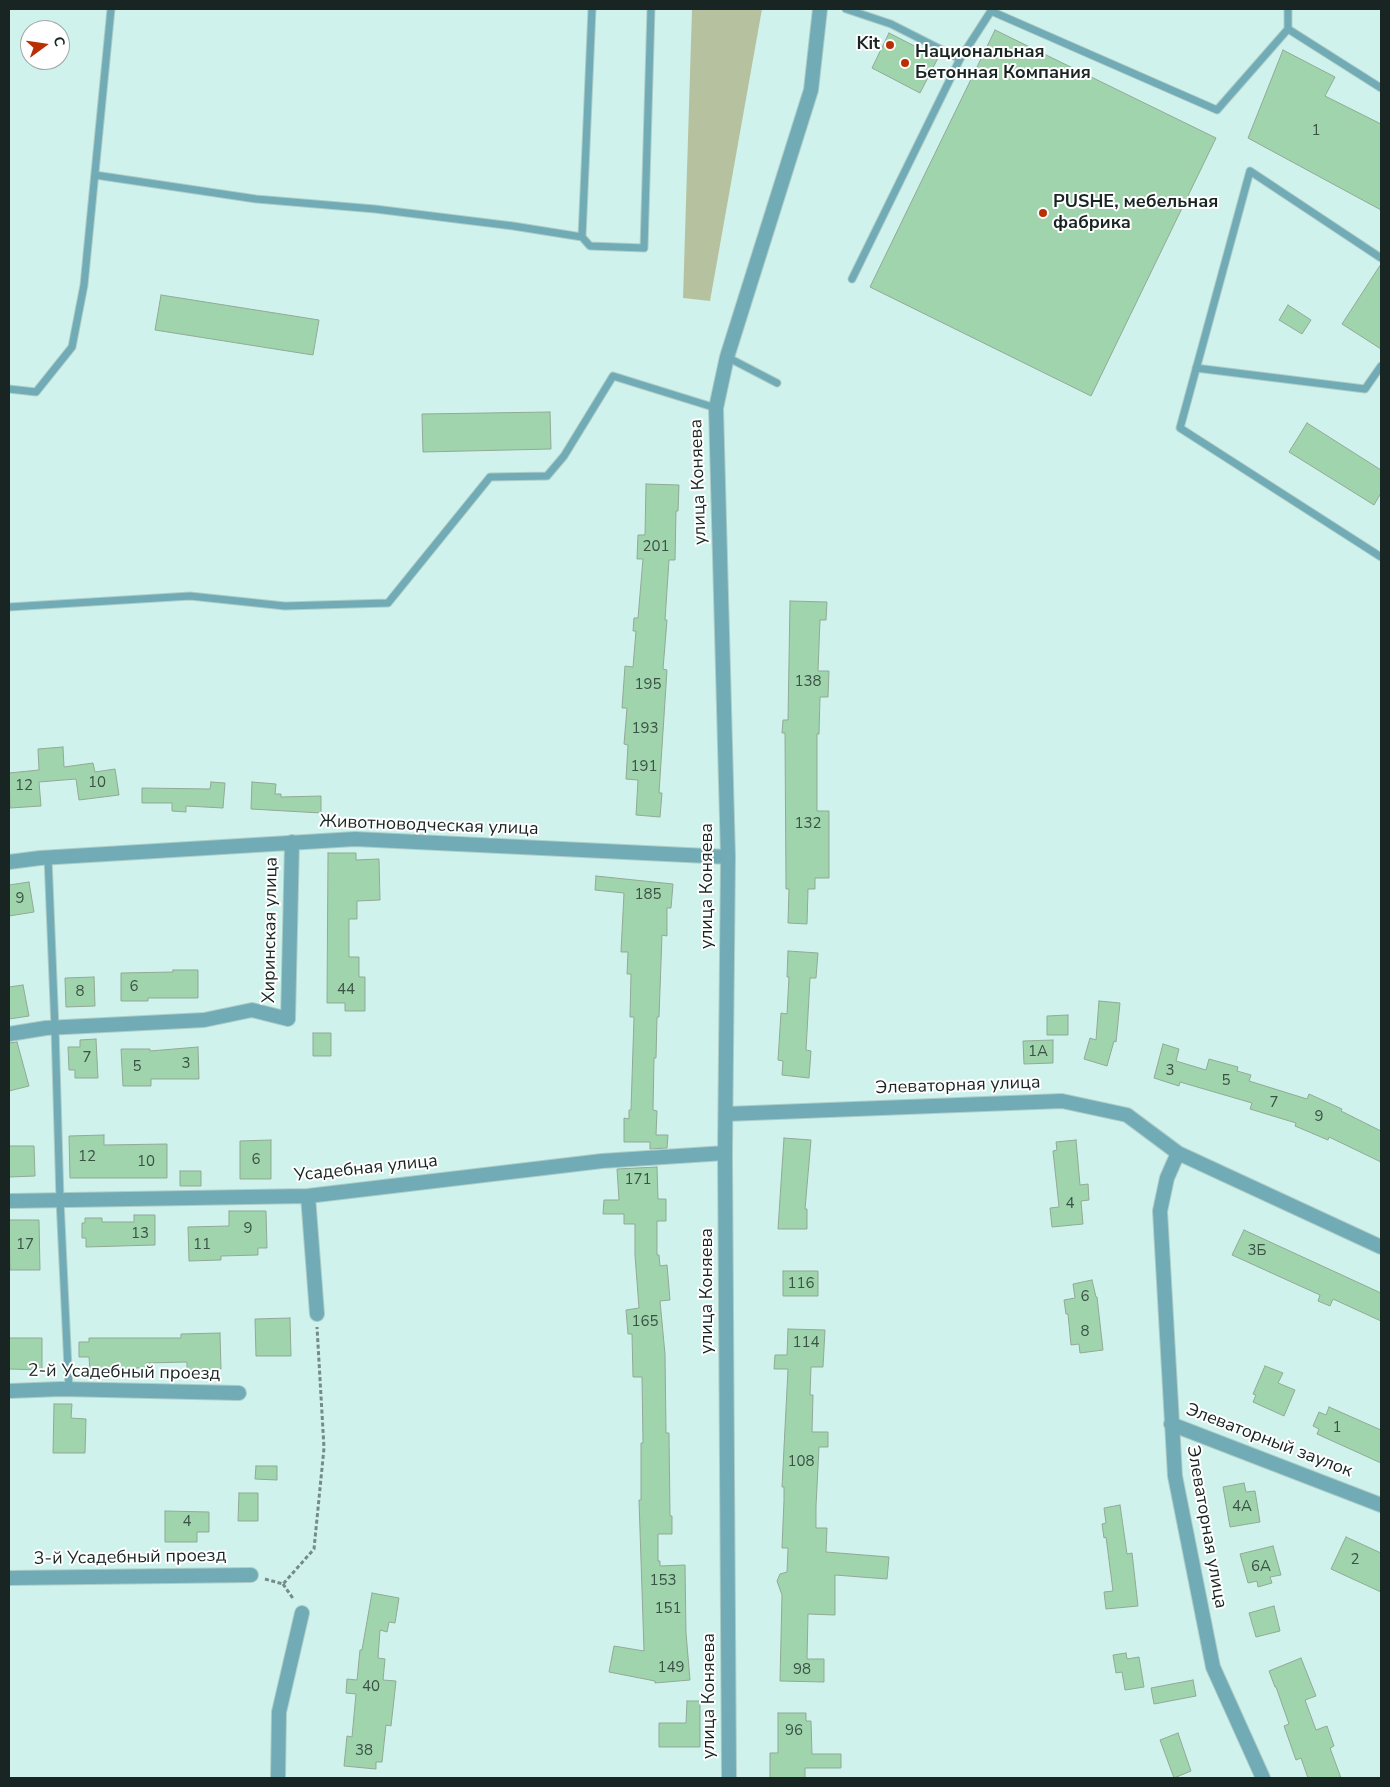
<!DOCTYPE html>
<html>
<head>
<meta charset="utf-8">
<style>
	body { margin:0 }
	#map { position:relative; width:1390px; height:1787px; overflow:hidden; background:#d0f2ec; font-family:"Nunito Sans",sans-serif }
	canvas { display:block }
	.frame { position:absolute; inset:0; border:10px solid #182522; pointer-events:none }
	.north { position:absolute; left:20px; top:20px; width:50px; height:50px; box-sizing:border-box; background:#fff; border:1px solid #a3a8a7; border-radius:50%; rotate:76deg; font-size:14px; font-weight:700; line-height:20px; text-align:center; color:#182522 }
	.north::after { content:''; display:block; margin:auto; width:18px; height:22px; background:#b92f02; clip-path:polygon(50% 0,100% 100%,50% 72%,0 100%) }
</style>
</head>
<body>
<div id="map">
<canvas width="1390" height="1787"></canvas>
<div class="frame"></div>
<div class="north">С</div>
</div>
<script>
const context = document.querySelector('canvas').getContext('2d');
context.lineJoin = 'round';
function fillPath(path, color) {
  context.fillStyle = color;
  context.fill(path, 'evenodd');
}
function poly(rows) {
  const path = new Path2D();
  for (const r of rows) {
    path.moveTo(r[0], r[1]);
    for (let i = 2; i < r.length; i += 2) path.lineTo(r[i], r[i + 1]);
  }
  return path;
}
function stroke(path, color, width, dash) {
  context.strokeStyle = color;
  context.lineWidth = width;
  context.lineCap = dash ? 'butt' : 'round';
  context.setLineDash(dash || []);
  context.stroke(path);
}
function label(font, color, halo, rows, align = 'center') {
  context.font = font + ' "Nunito Sans",sans-serif';
  context.lineWidth = 4;
  context.setLineDash([]);
  context.textBaseline = 'middle';
  context.strokeStyle = halo;
  context.fillStyle = color;
  for (const [text, x, y, turn = 0] of rows) {
    context.save();
    context.translate(x, y);
    context.rotate((+turn || 0) * Math.PI / 180);
    context.textAlign = isNaN(turn) ? turn : align;
    if (halo) context.strokeText(text, 0, 0);
    context.fillText(text, 0, 0);
    context.restore();
  }
}
fillPath(poly([
	[692,9,762,9,710,301,683,298]
]), '#b6c29f');
const building = poly([
	[995,30,1216,138,1091,396,870,287,995,30],
	[889,33,938,58,920,93,872,68,889,33],
	[1283,50,1335,77,1325,96,1381,124,1381,210,1248,138,1283,50],
	[1381,264,1381,349,1342,324,1381,264],
	[161,295,319,320,313,355,155,330,161,295],
	[1288,305,1311,320,1302,334,1279,320,1288,305],
	[550,412,551,449,423,452,422,414,550,412],
	[1307,423,1381,470,1381,493,1374,505,1289,452,1307,423],
	[646,484,679,485,678,511,676,511,675,560,669,560,665,620,667,620,663,669,667,670,659,793,662,793,660,817,636,815,638,780,626,779,628,745,624,744,627,708,622,708,625,666,633,667,636,631,633,631,634,618,638,618,643,559,637,559,638,535,645,535,646,484],
	[790,601,827,602,826,620,820,620,818,671,829,671,828,697,820,697,819,734,817,734,817,811,829,811,829,878,815,878,815,889,808,889,807,924,788,923,789,889,786,889,785,733,782,733,783,720,788,720,790,601],
	[63,747,64,767,93,763,95,772,115,769,119,795,79,800,76,779,39,782,41,806,10,808,9,773,39,770,38,749,63,747],
	[211,782,225,783,223,808,186,806,186,812,172,811,172,803,142,803,142,788,210,789,211,782],
	[252,782,276,784,275,794,281,794,281,797,321,796,321,813,251,809,252,782],
	[328,853,356,853,356,860,379,859,380,900,357,901,357,919,349,919,349,957,359,957,359,977,365,977,365,1011,345,1011,345,1003,327,1003,328,853],
	[596,876,673,884,671,908,667,908,667,936,662,935,659,1017,657,1017,656,1058,654,1058,653,1110,657,1111,656,1135,668,1135,667,1148,650,1149,650,1142,624,1142,624,1118,629,1119,629,1110,631,1110,634,1017,630,1017,631,974,627,974,628,952,621,952,624,893,595,890,596,876],
	[29,882,34,912,9,916,9,885,29,882],
	[788,951,818,953,816,978,810,978,806,1050,811,1051,809,1078,782,1075,783,1061,778,1060,781,1013,787,1014,789,977,787,977,788,951],
	[173,970,198,970,198,998,148,998,148,1001,121,1001,121,973,173,972,173,970],
	[94,977,95,1006,66,1007,65,978,94,977],
	[23,985,29,1016,9,1019,9,987,23,985],
	[1099,1001,1120,1003,1116,1042,1114,1041,1107,1066,1084,1059,1090,1038,1096,1040,1099,1001],
	[1068,1015,1068,1035,1047,1035,1047,1016,1068,1015],
	[313,1033,331,1033,331,1056,313,1056,313,1033],
	[96,1039,98,1078,75,1078,75,1070,69,1070,68,1047,80,1047,80,1040,96,1039],
	[1053,1040,1053,1063,1024,1064,1023,1041,1053,1040],
	[17,1042,29,1086,9,1091,9,1043,17,1042],
	[1163,1044,1179,1049,1176,1061,1206,1070,1209,1059,1238,1067,1237,1071,1251,1075,1249,1081,1307,1099,1309,1094,1342,1109,1341,1111,1381,1131,1381,1162,1329,1137,1328,1140,1295,1126,1296,1123,1250,1109,1252,1103,1180,1082,1179,1086,1154,1078,1163,1044],
	[198,1047,199,1079,151,1079,151,1086,123,1086,121,1049,150,1049,150,1051,198,1047],
	[104,1135,104,1145,167,1144,167,1178,70,1178,69,1136,104,1135],
	[784,1138,811,1140,805,1209,807,1209,807,1229,778,1229,784,1138],
	[271,1140,271,1179,240,1179,240,1141,271,1140],
	[1076,1140,1080,1185,1088,1184,1089,1200,1081,1201,1083,1224,1052,1227,1050,1208,1059,1207,1053,1151,1057,1150,1056,1142,1076,1140],
	[9,1146,34,1146,35,1176,9,1177,9,1146],
	[657,1167,658,1199,666,1199,666,1221,657,1221,657,1255,659,1255,660,1266,667,1265,670,1300,660,1301,665,1354,666,1433,669,1433,670,1516,672,1516,672,1534,658,1534,658,1561,660,1561,660,1566,685,1565,686,1633,690,1680,655,1683,655,1681,609,1672,614,1646,644,1651,639,1500,641,1500,641,1443,643,1443,642,1377,633,1377,632,1334,628,1334,626,1310,639,1308,635,1255,635,1224,624,1224,624,1214,603,1214,604,1200,619,1200,617,1169,657,1167],
	[180,1171,201,1171,201,1186,180,1186,180,1171],
	[229,1211,266,1211,267,1248,258,1248,258,1255,221,1256,221,1260,189,1261,188,1227,229,1226,229,1211],
	[134,1215,155,1215,155,1245,86,1247,86,1238,82,1238,82,1223,85,1223,85,1218,102,1218,102,1222,134,1222,134,1215],
	[9,1220,39,1220,40,1270,10,1270,9,1220],
	[1244,1230,1381,1293,1381,1321,1333,1299,1330,1306,1318,1301,1320,1295,1232,1255,1244,1230],
	[783,1271,818,1271,818,1296,783,1296,783,1271],
	[1092,1280,1096,1297,1097,1297,1103,1350,1080,1353,1079,1344,1071,1345,1068,1314,1066,1314,1064,1300,1075,1298,1073,1284,1092,1280],
	[290,1318,291,1356,256,1356,255,1319,290,1318],
	[788,1329,825,1330,823,1367,811,1367,810,1395,813,1395,812,1432,828,1432,828,1447,819,1447,816,1506,816,1528,827,1528,826,1552,889,1557,887,1579,835,1575,835,1615,808,1614,807,1659,824,1659,824,1682,780,1681,782,1595,777,1581,780,1574,787,1572,788,1548,782,1548,784,1500,784,1487,782,1487,788,1369,774,1369,775,1355,787,1355,788,1329],
	[220,1333,221,1369,187,1370,187,1362,146,1363,147,1368,118,1368,118,1371,90,1372,89,1357,79,1357,79,1342,89,1342,89,1338,181,1338,181,1334,220,1333],
	[9,1338,42,1338,42,1370,9,1369,9,1338],
	[1265,1366,1283,1373,1278,1383,1295,1390,1284,1416,1253,1402,1256,1395,1253,1394,1265,1366],
	[54,1404,72,1404,71,1418,86,1419,85,1453,53,1453,54,1404],
	[1329,1407,1381,1430,1381,1463,1317,1434,1319,1429,1313,1426,1319,1412,1326,1415,1329,1407],
	[256,1466,277,1466,277,1480,255,1479,256,1466],
	[1244,1483,1246,1492,1255,1491,1260,1522,1230,1527,1223,1487,1244,1483],
	[239,1493,258,1493,258,1521,238,1521,239,1493],
	[1120,1505,1127,1554,1132,1553,1138,1606,1106,1609,1104,1592,1113,1591,1106,1537,1104,1538,1102,1524,1106,1523,1104,1508,1120,1505],
	[165,1511,209,1512,209,1532,197,1532,197,1542,165,1542,165,1511],
	[1346,1537,1381,1553,1381,1592,1331,1569,1346,1537],
	[1273,1546,1281,1575,1270,1577,1272,1583,1258,1587,1257,1581,1248,1583,1240,1554,1273,1546],
	[372,1593,399,1598,395,1623,389,1622,387,1632,380,1630,378,1658,385,1659,383,1680,396,1681,391,1726,386,1725,382,1762,376,1762,376,1769,344,1766,347,1736,352,1737,356,1694,346,1693,347,1679,357,1680,360,1650,362,1650,372,1593],
	[1274,1606,1280,1631,1256,1637,1249,1613,1274,1606],
	[1126,1653,1127,1659,1139,1657,1144,1687,1125,1690,1122,1672,1116,1673,1113,1655,1126,1653],
	[1301,1658,1316,1696,1305,1700,1316,1730,1327,1726,1334,1746,1330,1748,1341,1778,1308,1778,1301,1758,1296,1760,1284,1726,1289,1724,1276,1687,1275,1687,1269,1671,1301,1658],
	[1193,1680,1196,1696,1154,1704,1151,1688,1193,1680],
	[687,1701,700,1701,700,1747,659,1747,659,1723,686,1723,687,1701],
	[778,1713,806,1713,806,1721,811,1721,812,1754,841,1754,841,1768,805,1768,805,1778,770,1778,770,1753,778,1753,778,1713],
	[1178,1733,1191,1771,1174,1778,1160,1740,1178,1733]
]);
fillPath(building, '#9fd4ad');
stroke(building, '#91a997', 1);
const service = poly([
	[592,9,582,237,590,246,644,248,651,9],
	[846,9,891,24,960,59,852,279],
	[1288,9,1288,29,1381,88],
	[960,59,991,11,1217,110,1288,29],
	[95,175,256,199,375,209,513,226,582,237],
	[1381,258,1250,171,1180,428,1381,557],
	[727,357,777,383],
	[1196,368,1365,389,1381,366],
	[9,389,36,392,72,347,84,285,111,9],
	[9,607,190,596,285,606,388,603,490,477,547,476,564,456,613,376,716,408],
	[48,858,55,1028,60,1200,69,1389]
]);
const minor = poly([
	[9,862,40,858,355,839,728,857],
	[9,1034,46,1028,204,1020,252,1010,288,1019,292,842],
	[726,1114,1062,1101,1127,1115,1178,1153,1381,1247],
	[1178,1153,1167,1178,1160,1211,1175,1476,1213,1667,1263,1778],
	[308,1196,317,1314],
	[9,1201,308,1196,602,1161,725,1153],
	[9,1391,61,1389,239,1393],
	[1171,1424,1381,1505],
	[9,1578,251,1575],
	[278,1778,279,1712,302,1613]
]);
const tertiary = poly([
	[729,1778,725,1153,728,857,716,408,727,357,811,90,820,9]
]);
stroke(service, '#afcdc8', 9);
stroke(minor, '#afcdc8', 16);
stroke(tertiary, '#afcdc8', 16);
stroke(poly([
	[265,1579,283,1584,314,1549,324,1448,317,1327],
	[283,1584,294,1600]
]), '#748c87', 3, [4, 2.5]);
stroke(service, '#71abb6', 7);
stroke(minor, '#71abb6', 14);
stroke(tertiary, '#71abb6', 14);
for (const [x, y, r, color] of [
	[890,45,5,"#b92f02"],
	[905,63,5,"#b92f02"],
	[1043,213,5,"#b92f02"]
]) {
  const dot = new Path2D();
  dot.arc(x, y, r, 0, 2 * Math.PI);
  context.fillStyle = color;
  context.fill(dot);
  stroke(dot, '#fff', 2);
}
label('15px', '#3a5145', null, [
	["1",1316,131],
	["201",656,547],
	["138",808,682],
	["195",648,685],
	["193",645,729],
	["191",644,767],
	["10",97,783],
	["12",24,786],
	["132",808,824],
	["185",648,895],
	["9",20,899],
	["6",134,987],
	["44",346,990],
	["8",80,992],
	["1А",1038,1052],
	["7",87,1058],
	["3",186,1064],
	["5",137,1067],
	["3",1170,1071],
	["5",1226,1081],
	["7",1274,1103],
	["9",1319,1117],
	["12",87,1157],
	["6",256,1160],
	["10",146,1162],
	["171",638,1180],
	["4",1070,1204],
	["9",248,1229],
	["13",140,1234],
	["17",25,1245],
	["11",202,1245],
	["3Б",1257,1251],
	["116",801,1284],
	["6",1085,1297],
	["165",645,1322],
	["8",1085,1332],
	["114",806,1343],
	["1",1337,1428],
	["108",801,1462],
	["4А",1242,1507],
	["4",187,1522],
	["2",1355,1560],
	["6А",1261,1567],
	["153",663,1581],
	["151",668,1609],
	["149",671,1668],
	["98",802,1670],
	["40",371,1687],
	["96",794,1731],
	["38",364,1751]
]);
label('bold 18px', '#182522', '#fff', [
	["Kit",880,45,"right"],
	["Национальная",915,53],
	["Бетонная Компания",915,74],
	["PUSHE, мебельная",1053,203],
	["фабрика",1053,224]
], 'left');
label('18px', '#182522', '#fff', [
	["улица Коняева",699,482,-92],
	["Животноводческая улица",429,826,2],
	["улица Коняева",708,886,-90],
	["Хиринская улица",271,930,-89],
	["Элеваторная улица",958,1086,-2],
	["Усадебная улица",366,1169,-6],
	["улица Коняева",708,1291,-90],
	["2-й Усадебный проезд",124,1373,1],
	["Элеваторный заулок",1269,1441,21],
	["Элеваторная улица",1206,1527,80],
	["3-й Усадебный проезд",130,1558,-1],
	["улица Коняева",710,1696,-90]
]);
</script>
</body>
</html>
